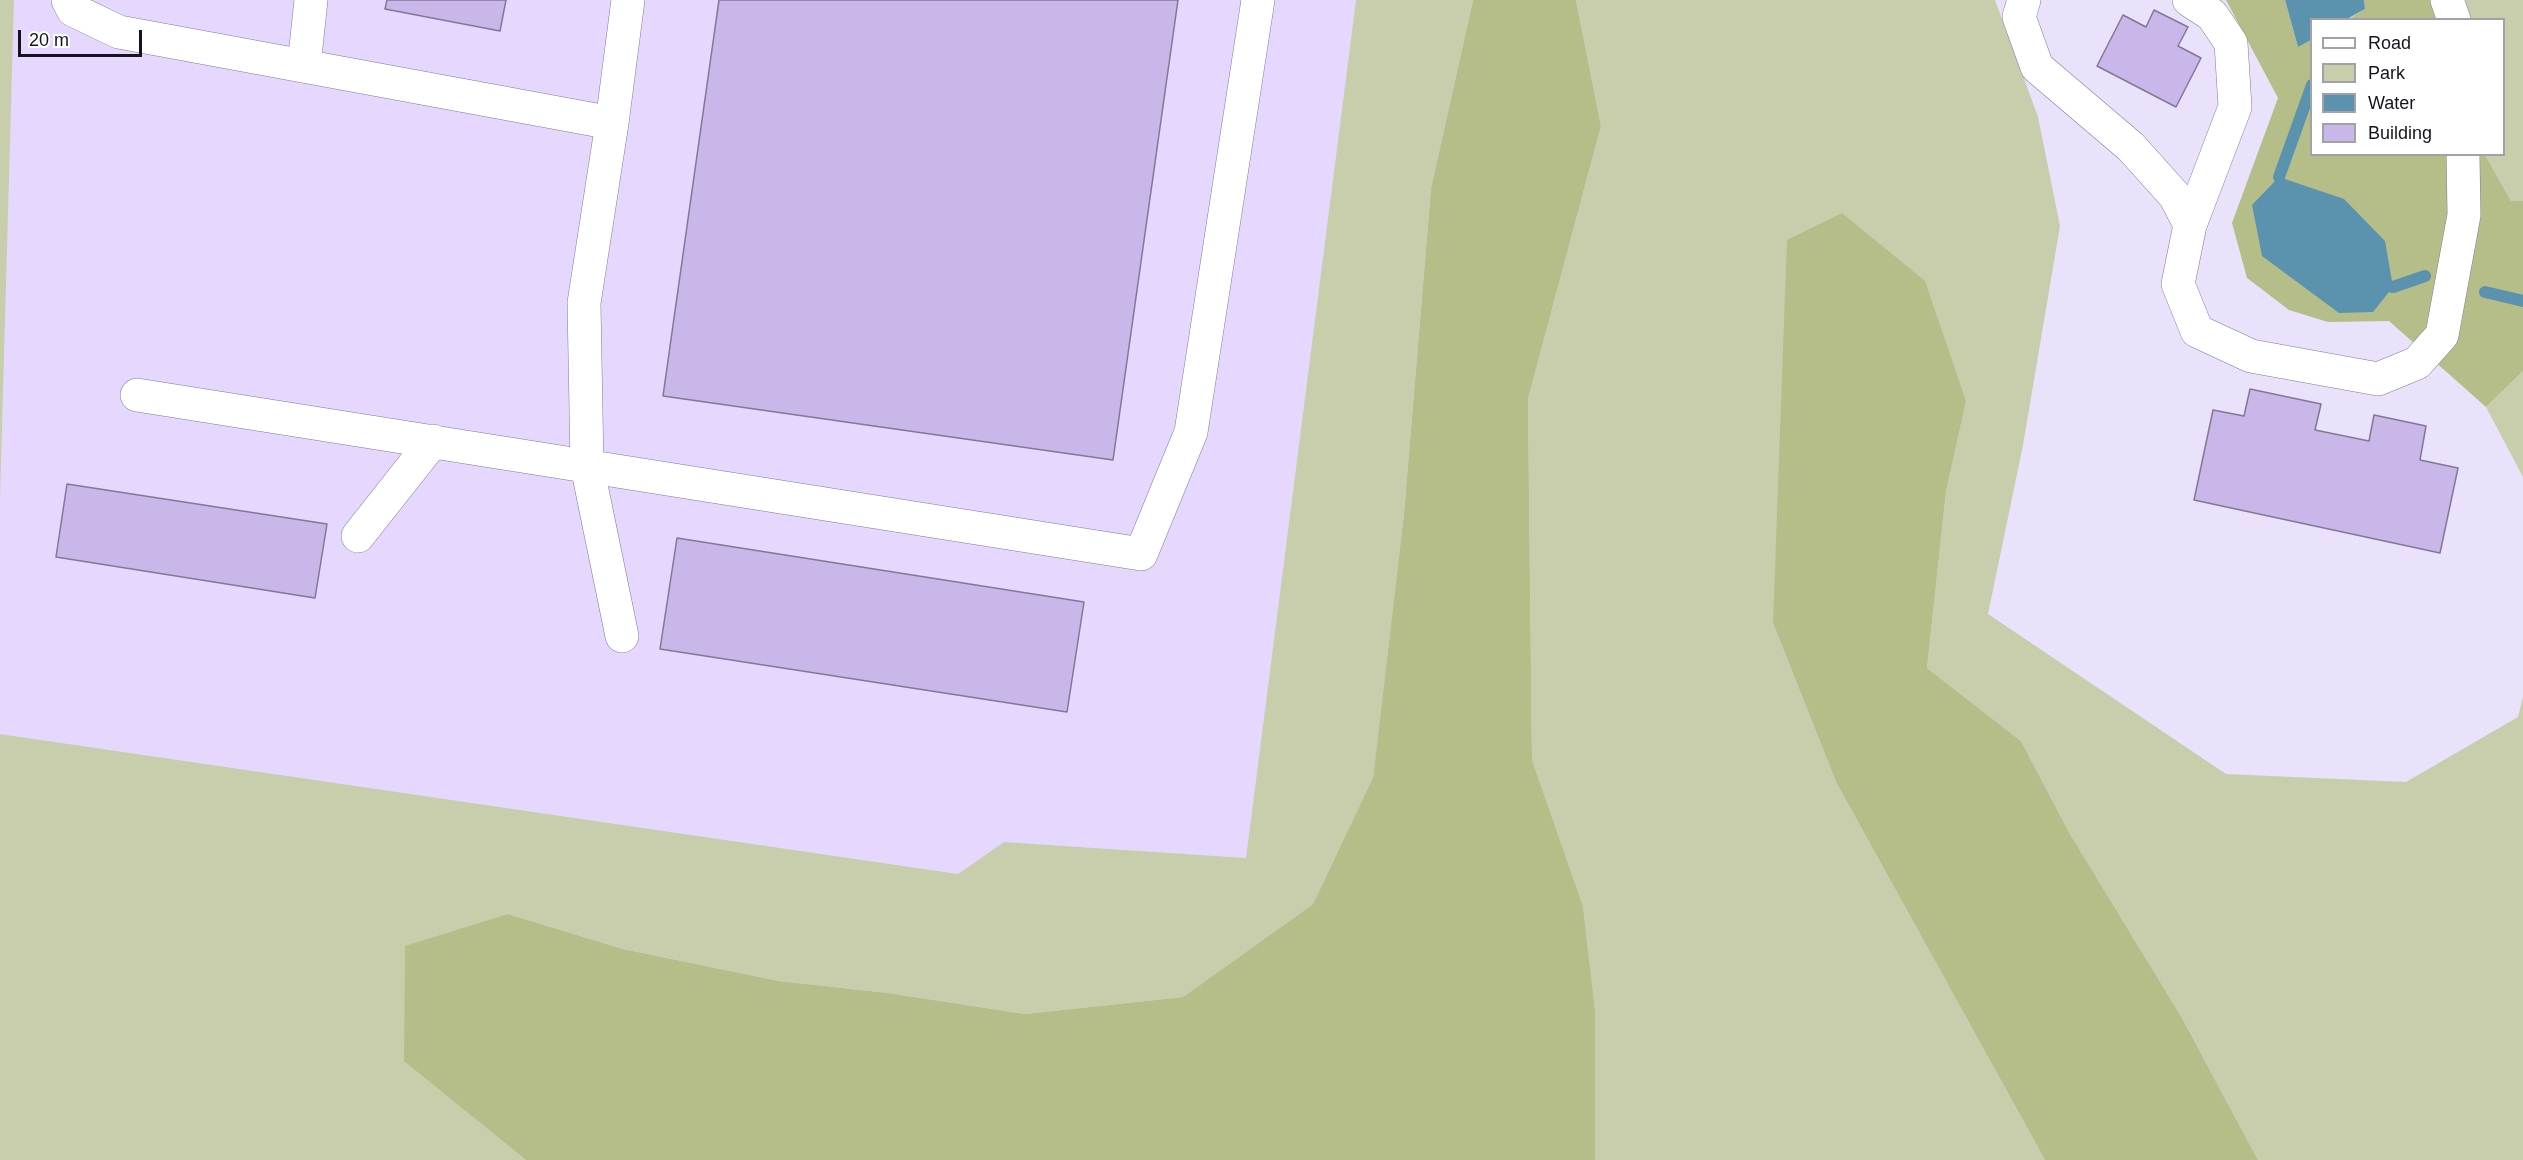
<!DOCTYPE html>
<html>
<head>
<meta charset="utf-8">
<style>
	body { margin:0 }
	#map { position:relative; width:2523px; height:1160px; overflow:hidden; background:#eae1fb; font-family:Arial,sans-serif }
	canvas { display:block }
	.legend { position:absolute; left:2310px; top:18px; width:195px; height:138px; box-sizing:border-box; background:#fff; border:2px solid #a2a1a5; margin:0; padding:8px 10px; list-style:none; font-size:18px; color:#17131e }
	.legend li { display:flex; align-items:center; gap:12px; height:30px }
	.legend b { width:30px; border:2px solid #a2a1a5 }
	.scale { position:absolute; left:18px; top:30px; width:124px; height:27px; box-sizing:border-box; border:3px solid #17131e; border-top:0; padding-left:8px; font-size:18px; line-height:21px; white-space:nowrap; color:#17131e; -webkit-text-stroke:4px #fff; paint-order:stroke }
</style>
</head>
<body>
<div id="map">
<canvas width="2523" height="1160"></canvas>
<ul class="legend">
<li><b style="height:8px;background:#fff"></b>Road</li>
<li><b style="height:16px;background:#c8ceac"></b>Park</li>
<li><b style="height:16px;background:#5b93af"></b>Water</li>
<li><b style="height:16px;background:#c9b7e9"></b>Building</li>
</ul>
<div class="scale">20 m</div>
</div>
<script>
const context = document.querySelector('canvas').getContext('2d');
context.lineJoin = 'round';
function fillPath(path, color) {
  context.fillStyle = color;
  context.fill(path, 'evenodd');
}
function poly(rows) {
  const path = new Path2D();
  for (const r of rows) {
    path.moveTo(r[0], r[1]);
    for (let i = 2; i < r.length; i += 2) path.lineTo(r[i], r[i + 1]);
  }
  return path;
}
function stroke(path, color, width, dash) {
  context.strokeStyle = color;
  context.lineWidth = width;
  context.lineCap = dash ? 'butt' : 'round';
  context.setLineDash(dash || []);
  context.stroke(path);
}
fillPath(poly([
	[14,0,1356,0,1246,858,1004,842,958,874,0,734,0,501]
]), '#e5d7fe');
fillPath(poly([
	[0,0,14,0,0,501],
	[1356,0,1473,0,1431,188,1404,513,1373,779,1313,904,1183,997,1025,1014,888,993,779,981,623,949,508,914,404,1060,526,1160,0,1160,0,734,958,874,1004,842,1246,858],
	[1576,0,1995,0,2038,117,2060,226,2023,445,1988,614,2226,774,2406,782,2518,717,2523,697,2523,1160,2258,1160,2182,1018,2070,834,2021,741,1927,668,1946,492,1966,400,1773,623,1836,782,2045,1160,1595,1160,1595,1009,1583,906,1532,760,1528,399,1601,126],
	[2445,0,2523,0,2523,201,2511,201,2485,155,2504,154,2504,20,2443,20],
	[2523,371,2523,477,2486,407]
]), '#c8ceac');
fillPath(poly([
	[1473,0,1576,0,1601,126,1528,399,1532,760,1583,906,1595,1009,1595,1160,526,1160,404,1061,405,946,508,914,623,949,779,981,888,993,1025,1014,1183,997,1313,904,1373,778,1404,513,1431,188],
	[2226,0,2285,0,2298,47,2311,40,2312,154,2485,155,2511,201,2523,201,2523,371,2486,407,2389,321,2328,322,2289,310,2247,278,2232,223,2278,98],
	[2364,0,2445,0,2443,19,2347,20,2365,9],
	[1842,213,1925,281,1966,401,1946,492,1927,668,2021,741,2070,834,2182,1018,2258,1160,2045,1160,1836,782,1773,623,1787,240]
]), '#b5be88');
fillPath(poly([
	[2285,0,2364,0,2365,9,2347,19,2312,20,2311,40,2298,47],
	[2279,177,2344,199,2385,241,2393,287,2373,312,2339,313,2262,256,2252,205]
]), '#5b93af');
stroke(poly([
	[2279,177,2312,85],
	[2393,287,2425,276],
	[2485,292,2523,301]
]), '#5b93af', 12);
const building = poly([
	[387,0,506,0,500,31,385,9,387,0],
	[719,0,1178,0,1113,460,663,396,719,0],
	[2154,10,2188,27,2178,46,2201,58,2176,107,2097,66,2123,15,2146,27,2154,10],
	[2250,389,2321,404,2315,430,2369,441,2374,415,2426,426,2420,460,2458,468,2440,553,2194,500,2213,410,2244,416,2250,389],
	[67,484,327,524,315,598,56,557,67,484],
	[677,538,1084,602,1067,712,660,649,677,538]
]);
fillPath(building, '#c9b7e9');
stroke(building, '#827895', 1.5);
const minor = poly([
	[68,0,73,10,119,32,612,123],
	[2024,0,2019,17,2037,67,2131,147,2175,196,2190,225],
	[2189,0,2212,15,2231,43,2235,107,2190,225,2178,284,2197,331,2251,356,2378,379,2417,363,2442,335,2464,215,2463,154],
	[2447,0,2454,20],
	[304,66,311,0],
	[137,395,1141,554,1191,432,1258,0],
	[358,536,433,441],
	[622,636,587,466,584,303,612,123,628,0]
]);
stroke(minor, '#847996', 34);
stroke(minor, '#fff', 33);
</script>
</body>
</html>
